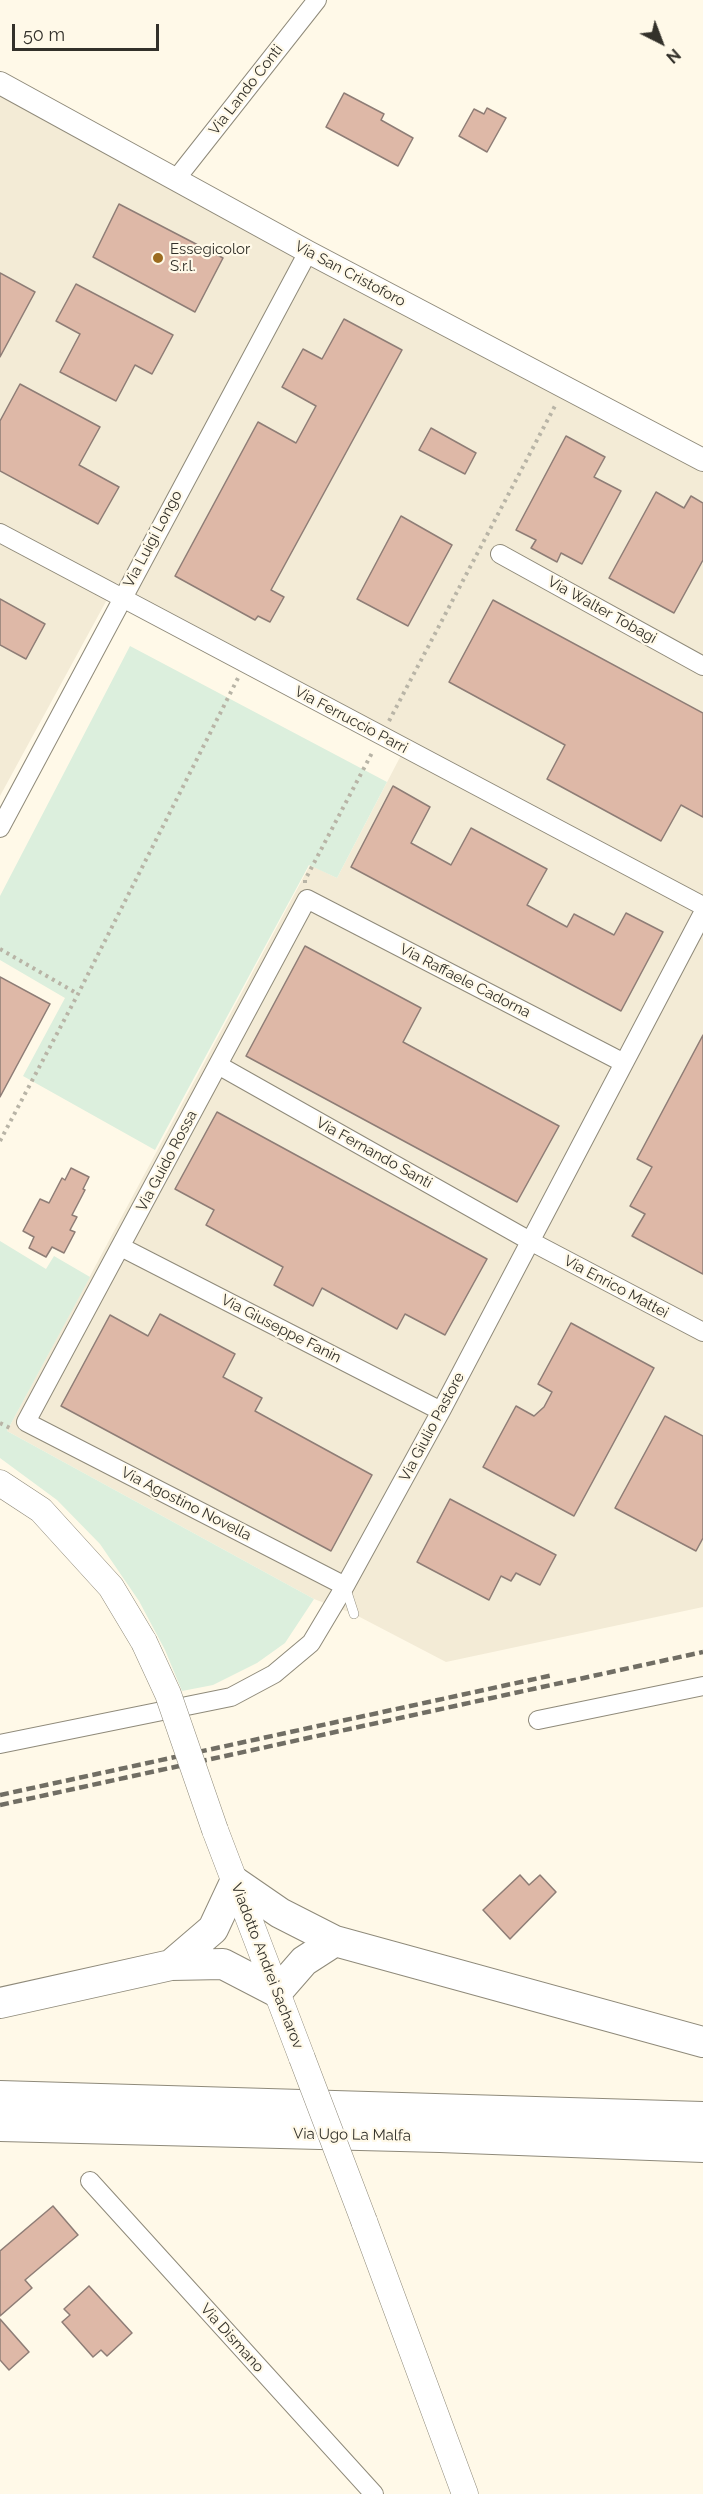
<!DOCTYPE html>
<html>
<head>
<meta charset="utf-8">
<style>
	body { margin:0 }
	#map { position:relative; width:703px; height:2494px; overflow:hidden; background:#fff9e8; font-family:Raleway,sans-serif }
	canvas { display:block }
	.north { position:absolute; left:631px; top:12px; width:60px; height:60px; -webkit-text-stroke:4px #fff9e8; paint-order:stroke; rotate:138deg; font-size:16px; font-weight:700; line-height:24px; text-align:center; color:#33312a }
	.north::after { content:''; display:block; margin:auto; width:21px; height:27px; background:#33312a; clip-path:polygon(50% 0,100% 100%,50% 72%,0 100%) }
	.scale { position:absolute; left:12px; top:24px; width:147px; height:27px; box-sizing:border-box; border:3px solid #33312a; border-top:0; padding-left:8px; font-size:18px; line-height:21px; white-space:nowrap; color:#33312a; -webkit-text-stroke:4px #fff9e8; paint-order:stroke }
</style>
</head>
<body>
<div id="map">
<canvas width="703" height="2494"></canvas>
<div class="north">N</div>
<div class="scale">50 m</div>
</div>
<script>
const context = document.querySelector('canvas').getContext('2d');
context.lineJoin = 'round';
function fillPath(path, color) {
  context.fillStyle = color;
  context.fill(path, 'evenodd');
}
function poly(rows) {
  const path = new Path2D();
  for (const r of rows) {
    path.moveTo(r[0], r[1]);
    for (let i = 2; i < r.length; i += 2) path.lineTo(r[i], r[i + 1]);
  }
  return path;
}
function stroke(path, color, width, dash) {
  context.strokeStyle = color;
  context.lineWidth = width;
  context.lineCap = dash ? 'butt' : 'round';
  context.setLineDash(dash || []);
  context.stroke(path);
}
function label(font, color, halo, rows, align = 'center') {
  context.font = font + ' Raleway,sans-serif';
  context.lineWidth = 4.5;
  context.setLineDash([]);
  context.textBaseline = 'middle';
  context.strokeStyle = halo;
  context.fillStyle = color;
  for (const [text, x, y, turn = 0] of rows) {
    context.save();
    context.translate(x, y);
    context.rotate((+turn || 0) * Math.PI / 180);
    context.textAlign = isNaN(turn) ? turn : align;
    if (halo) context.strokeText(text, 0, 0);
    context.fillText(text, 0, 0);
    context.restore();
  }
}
fillPath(poly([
	[0,90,703,468,703,1607,446,1662,354,1614,314,1599,7,1431,310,865,337,878,409,740,116,583,0,796]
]), '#f3ebd6');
fillPath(poly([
	[130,646,387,782,337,878,309,865,155,1150,23,1076,65,998,0,960,0,896],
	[0,1241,46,1269,54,1256,90,1277,7,1431,314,1599,285,1643,257,1663,213,1685,182,1691,165,1650,139,1601,100,1544,57,1500,0,1458]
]), '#dcefdd');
const building = poly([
	[344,93,384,114,381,120,413,138,398,166,326,127,344,93],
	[487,108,506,118,487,152,459,136,474,109,484,114,487,108],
	[119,204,223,258,195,312,93,257,119,204],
	[0,273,35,292,0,357,0,273],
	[76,284,173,335,152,374,135,365,116,401,60,372,80,334,56,321,76,284],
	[344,319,402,350,271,590,284,597,270,622,258,616,255,620,175,576,258,422,296,443,316,406,282,387,303,349,322,359,344,319],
	[20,384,100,427,79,465,119,487,98,524,0,471,0,421,20,384],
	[431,428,476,453,465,474,419,450,431,428],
	[566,436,605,457,594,477,621,491,582,564,561,553,557,562,531,548,536,540,516,530,566,436],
	[656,492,684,508,691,496,703,503,703,560,674,613,609,578,656,492],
	[401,516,452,545,408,626,357,599,401,516],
	[0,599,45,624,26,659,0,645,0,599],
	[493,600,703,713,703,817,681,805,661,841,547,779,565,745,449,682,493,600],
	[393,786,430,807,411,843,451,865,471,828,547,869,527,905,567,927,574,914,614,935,626,913,663,932,621,1011,351,867,393,786],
	[305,946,421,1008,403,1042,559,1126,517,1202,246,1056,305,946],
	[0,977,50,1004,0,1097,0,977],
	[703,1035,703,1274,632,1236,645,1214,630,1206,652,1167,637,1159,703,1035],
	[217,1112,487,1259,445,1335,405,1314,397,1329,322,1288,313,1306,274,1285,283,1267,206,1225,214,1210,175,1189,217,1112],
	[71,1168,89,1177,83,1189,85,1190,72,1215,77,1217,70,1230,75,1232,64,1253,52,1247,46,1257,29,1248,34,1237,23,1231,40,1199,49,1203,62,1178,65,1180,71,1168],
	[160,1314,235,1354,223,1377,262,1398,255,1411,372,1475,331,1551,61,1406,110,1315,148,1336,160,1314],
	[571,1323,654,1368,574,1516,483,1467,516,1406,534,1416,544,1407,552,1392,538,1384,571,1323],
	[665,1416,703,1436,703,1538,696,1551,615,1508,665,1416],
	[450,1499,556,1555,540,1585,516,1573,511,1581,501,1576,489,1600,417,1562,450,1499],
	[520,1875,529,1885,540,1875,556,1892,510,1939,483,1910,520,1875],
	[53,2206,78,2235,25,2280,32,2288,0,2316,0,2251,53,2206],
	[89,2286,132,2333,107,2356,101,2350,93,2357,62,2322,70,2315,64,2309,89,2286],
	[0,2319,29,2352,9,2370,0,2360,0,2319]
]);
fillPath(building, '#deb8a7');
stroke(building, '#8e7d76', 1.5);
const service = poly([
	[345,1586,354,1614]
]);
const minor = poly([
	[176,179,317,0],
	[0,533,703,906],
	[500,554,703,666],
	[0,828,308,252],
	[218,1065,530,1241,703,1332],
	[121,1247,441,1411],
	[345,1586,26,1422,307,899,624,1063],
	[538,1720,703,1686],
	[0,1744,231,1697,274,1674,311,1643,345,1586,441,1411,703,913],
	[90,2181,374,2494]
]);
const tertiary = poly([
	[0,83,308,252,703,460]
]);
const secondary = poly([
	[0,1483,41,1510,111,1587,144,1642],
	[215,1830,302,2058],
	[364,2221,465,2494]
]);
const trunk = poly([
	[171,1965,213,1929,235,1882,280,1913,335,1941,703,2042],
	[0,2003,171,1965,223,1964,277,1992,304,1961,335,1941],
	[0,2096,703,2117],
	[0,2126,440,2137,703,2147]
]);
stroke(service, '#8f8a7a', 10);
stroke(minor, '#8f8a7a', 20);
stroke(tertiary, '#8f8a7a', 24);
stroke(secondary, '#8f8a7a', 27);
stroke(trunk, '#8f8a7a', 32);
stroke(poly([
	[389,721,556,404],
	[305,883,305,880,373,751],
	[0,949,78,994],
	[0,1141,78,994,238,678],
	[0,1423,10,1428]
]), '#b8b4a6', 4, [3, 4.5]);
stroke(service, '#fff', 9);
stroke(minor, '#fff', 18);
stroke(tertiary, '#fff', 22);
stroke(secondary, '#fff', 26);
stroke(trunk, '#fff', 30);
stroke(poly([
	[0,1795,553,1675],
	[0,1805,703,1652]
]), '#716e64', 4.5, [9, 4.5]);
const secondaryBridge = poly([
	[144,1642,168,1694,215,1830],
	[302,2058,364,2221]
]);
stroke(secondaryBridge, '#8f8a7a', 27, []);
stroke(secondaryBridge, '#fff', 26);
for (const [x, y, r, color] of [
	[158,258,6,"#9c6b1f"]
]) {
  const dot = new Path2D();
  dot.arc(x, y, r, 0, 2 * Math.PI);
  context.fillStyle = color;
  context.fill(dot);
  stroke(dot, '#fff9e8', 2);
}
label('15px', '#33312a', '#fff9e8', [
	["Via Lando Conti",246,90,-52],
	["Via San Cristoforo",350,274,28],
	["Via Luigi Longo",153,539,-62],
	["Via Walter Tobagi",602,610,29],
	["Via Ferruccio Parri",351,720,28],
	["Via Raffaele Cadorna",465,981,27],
	["Via Fernando Santi",374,1153,29],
	["Via Guido Rossa",167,1161,-62],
	["Via Enrico Mattei",616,1287,28],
	["Via Giuseppe Fanin",281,1329,27],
	["Via Giulio Pastore",432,1427,-62],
	["Via Agostino Novella",186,1504,27],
	["Viadotto Andrei Sacharov",267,1966,69],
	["Via Ugo La Malfa",352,2135,1],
	["Via Dismano",232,2338,48]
]);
label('15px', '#33312a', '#fff9e8', [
	["Essegicolor",170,249],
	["S.r.l.",170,266]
], 'left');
</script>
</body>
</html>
